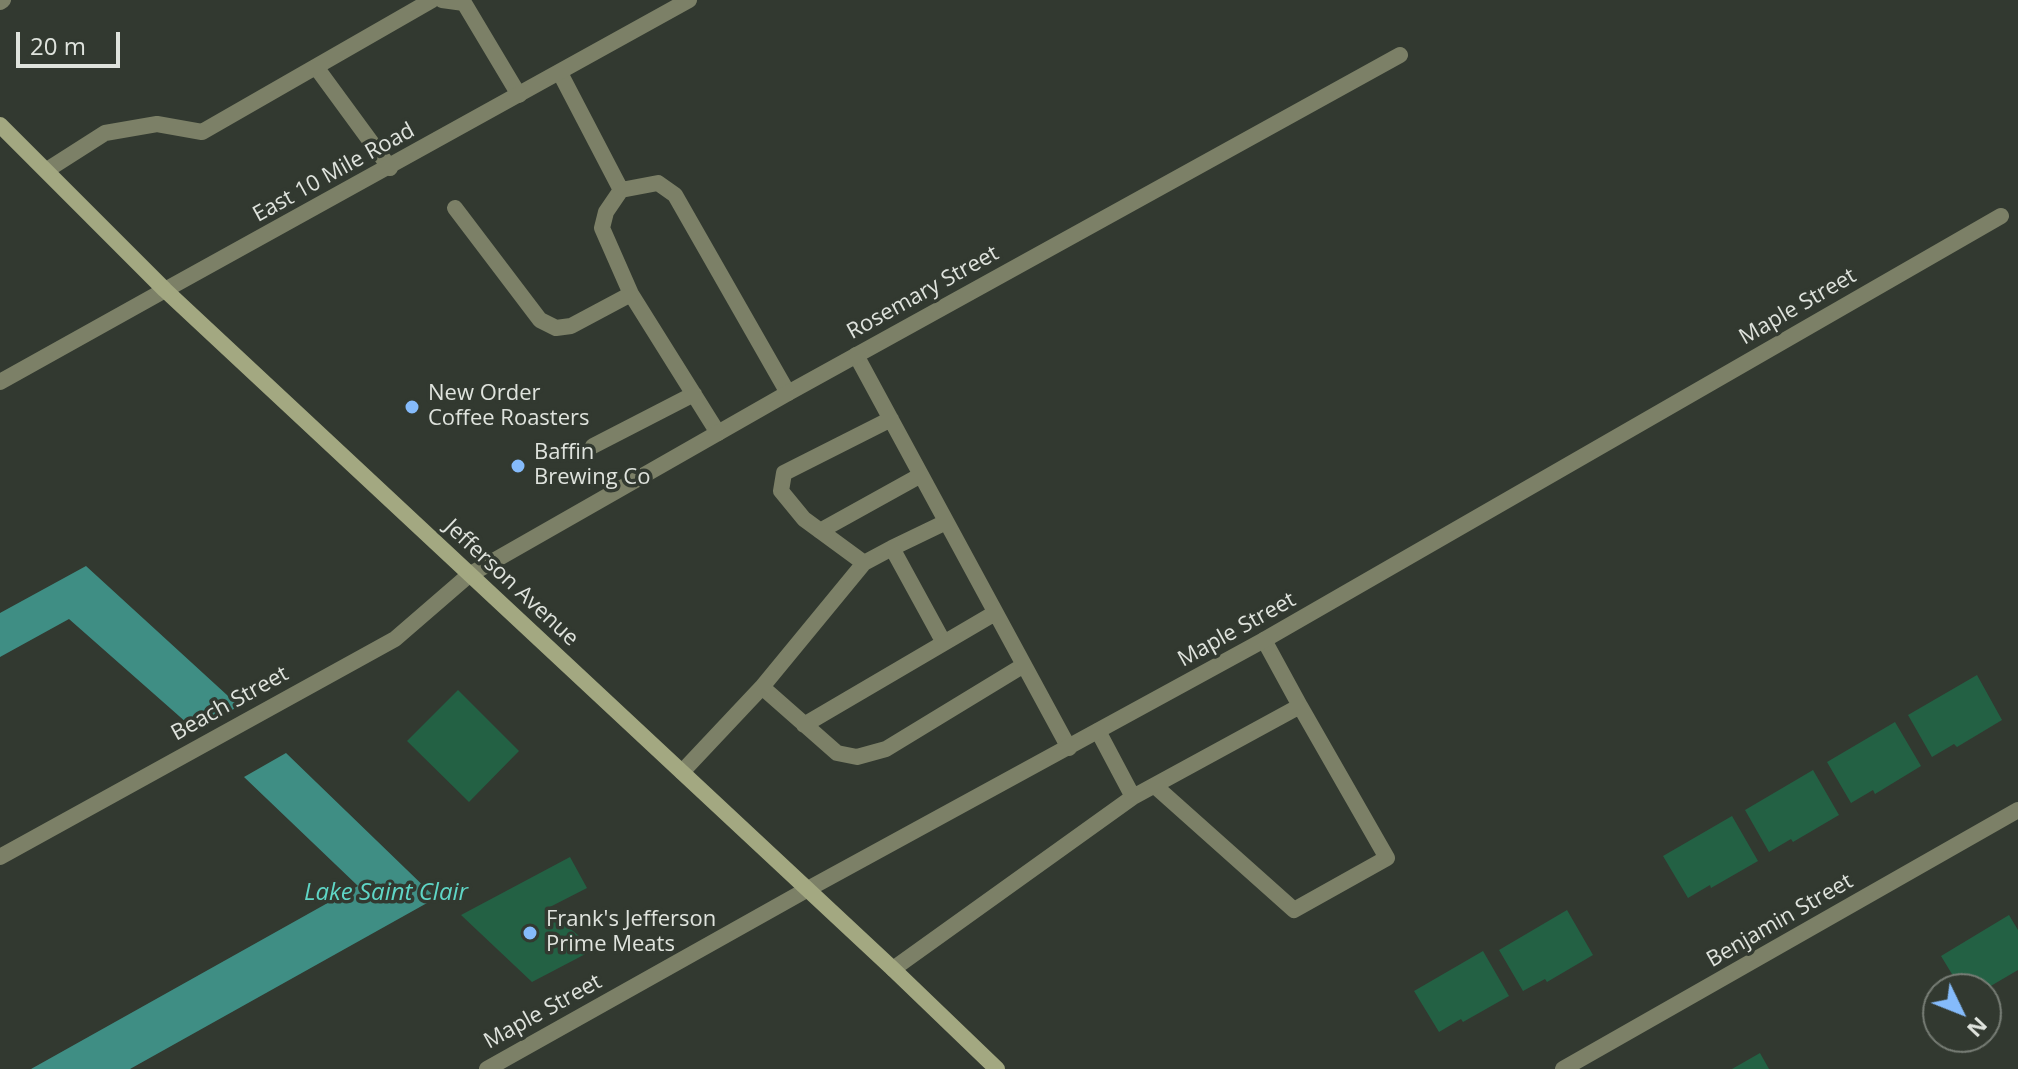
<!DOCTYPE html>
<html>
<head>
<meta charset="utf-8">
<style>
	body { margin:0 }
	#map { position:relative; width:2018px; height:1069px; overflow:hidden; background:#323930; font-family:"Open Sans",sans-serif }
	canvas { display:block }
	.north { position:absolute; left:1922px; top:973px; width:80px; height:80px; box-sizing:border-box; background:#323930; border:2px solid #777d75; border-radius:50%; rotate:133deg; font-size:22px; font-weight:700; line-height:32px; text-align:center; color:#dfe3dd }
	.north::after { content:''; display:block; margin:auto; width:28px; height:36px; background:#85bbfb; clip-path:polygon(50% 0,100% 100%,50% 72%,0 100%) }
	.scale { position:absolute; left:16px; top:32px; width:104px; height:36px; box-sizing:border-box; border:4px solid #dfe3dd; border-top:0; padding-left:10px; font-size:24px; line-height:28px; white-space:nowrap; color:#dfe3dd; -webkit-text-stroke:6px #323930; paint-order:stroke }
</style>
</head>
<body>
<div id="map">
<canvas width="2018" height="1069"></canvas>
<div class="north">N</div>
<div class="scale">20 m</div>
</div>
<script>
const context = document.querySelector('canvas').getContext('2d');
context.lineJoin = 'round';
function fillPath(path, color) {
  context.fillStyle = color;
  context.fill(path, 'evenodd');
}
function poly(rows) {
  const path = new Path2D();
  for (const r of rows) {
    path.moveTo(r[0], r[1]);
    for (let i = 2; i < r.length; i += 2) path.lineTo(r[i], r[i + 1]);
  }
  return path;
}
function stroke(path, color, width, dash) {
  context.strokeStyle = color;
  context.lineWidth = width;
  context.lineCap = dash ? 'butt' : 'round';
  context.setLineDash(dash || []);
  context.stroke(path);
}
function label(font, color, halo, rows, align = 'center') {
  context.font = font + ' "Open Sans",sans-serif';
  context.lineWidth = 7;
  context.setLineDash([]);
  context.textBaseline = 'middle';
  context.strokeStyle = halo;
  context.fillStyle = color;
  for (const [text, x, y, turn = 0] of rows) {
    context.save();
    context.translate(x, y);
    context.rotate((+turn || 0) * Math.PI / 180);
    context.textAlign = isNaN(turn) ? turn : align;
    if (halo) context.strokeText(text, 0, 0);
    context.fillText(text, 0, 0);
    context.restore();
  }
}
fillPath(poly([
	[86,566,239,706,196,731,69,619,0,657,0,613],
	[286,753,436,898,130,1069,31,1069,358,886,244,777]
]), '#3f8e84');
fillPath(poly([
	[1977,675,2002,720,1957,747,1954,744,1932,757,1908,715],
	[458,690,519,751,469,802,407,741],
	[1895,722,1921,766,1875,794,1873,790,1851,803,1827,762],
	[1813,770,1839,815,1793,842,1791,839,1769,852,1745,810],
	[1732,816,1758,861,1711,888,1710,885,1688,898,1663,856],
	[570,857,587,888,546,909,595,949,532,982,461,915],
	[1567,910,1593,955,1547,982,1545,979,1523,991,1499,950],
	[2009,915,2018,930,2018,970,1989,987,1988,984,1979,989,1961,989,1941,956],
	[1483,951,1509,996,1463,1022,1461,1019,1439,1032,1414,991],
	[1760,1053,1769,1069,1732,1069]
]), '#236144');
stroke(poly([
	[442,0,464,3,519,95],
	[0,2,3,0],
	[316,67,390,168],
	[560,73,621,190],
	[47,170,105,133,157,124,202,132,432,0],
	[455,208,540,320,556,328,571,326,631,294,718,433],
	[631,294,602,228,606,212,621,190,658,183,675,195,788,393],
	[856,355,1069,748],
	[891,419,784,473,781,491,804,519,864,563,892,548],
	[593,446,694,394],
	[820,531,921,475],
	[944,643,892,548,946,522],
	[762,687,864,563],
	[804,725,995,613],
	[1098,731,1133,797],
	[682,772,762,687,837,753,857,757,886,749,1024,665],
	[1155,786,1294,910,1387,858,1300,706],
	[893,969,1133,797,1300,706,1264,640]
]), '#7c8067', 16);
stroke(poly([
	[0,382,165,290],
	[0,857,395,639,469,575,788,393,1400,55],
	[487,1069,808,889,1264,640,2001,216],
	[1563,1069,2018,810]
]), '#7c8067', 16);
stroke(poly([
	[165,290,689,0]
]), '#7c8067', 16);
stroke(poly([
	[0,125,165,290,893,969,997,1069]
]), '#a3a881', 16);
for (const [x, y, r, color] of [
	[412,407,8,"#85bbfb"],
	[518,466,8,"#85bbfb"],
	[530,933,8,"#85bbfb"]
]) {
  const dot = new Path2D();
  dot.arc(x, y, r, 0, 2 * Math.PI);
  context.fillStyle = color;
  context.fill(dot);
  stroke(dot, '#323930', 3);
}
label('22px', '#dfe3dd', '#323930', [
	["East 10 Mile Road",334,173,-29],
	["Rosemary Street",923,293,-29],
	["Maple Street",1798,307,-30],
	["Jefferson Avenue",511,583,43],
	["Maple Street",1237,630,-29],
	["Beach Street",230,704,-29],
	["Benjamin Street",1780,921,-30],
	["Maple Street",543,1012,-29]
]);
label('22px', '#dfe3dd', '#323930', [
	["New Order",428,394],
	["Coffee Roasters",428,419],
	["Baffin",534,453],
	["Brewing Co",534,478],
	["Frank's Jefferson",546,920],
	["Prime Meats",546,945]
], 'left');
label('italic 24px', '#5fd6c6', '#323930', [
	["Lake Saint Clair",386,893]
]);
</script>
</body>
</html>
